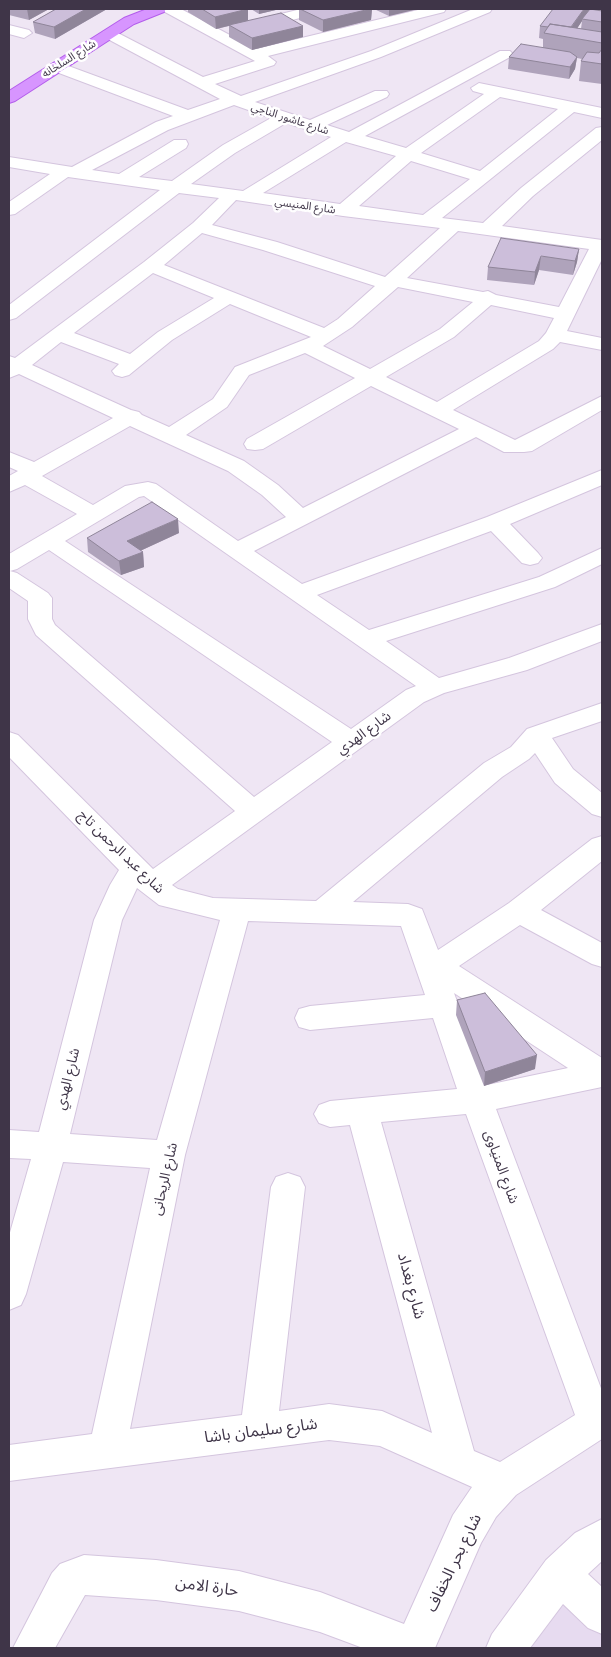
<!DOCTYPE html>
<html>
<head>
<meta charset="utf-8">
<style>
	body { margin:0 }
	#map { position:relative; width:611px; height:1657px; overflow:hidden; background:#efe6f4; font-family:"Open Sans",sans-serif }
	canvas { display:block }
	.frame { position:absolute; inset:0; border:10px solid #3f3548; pointer-events:none }
</style>
</head>
<body>
<div id="map">
<canvas width="611" height="1657"></canvas>
<div class="frame"></div>
</div>
<script>
const context = document.querySelector('canvas').getContext('2d');
context.lineJoin = 'round';
function fillPath(path, color) {
  context.fillStyle = color;
  context.fill(path, 'evenodd');
}
function poly(rows) {
  const path = new Path2D();
  for (const r of rows) {
    path.moveTo(r[0], r[1]);
    for (let i = 2; i < r.length; i += 2) path.lineTo(r[i], r[i + 1]);
  }
  return path;
}
function stroke(path, color, width, dash) {
  context.strokeStyle = color;
  context.lineWidth = width;
  context.lineCap = dash ? 'butt' : 'round';
  context.setLineDash(dash || []);
  context.stroke(path);
}
function label(font, color, halo, rows, align = 'center') {
  context.font = font + ' "Open Sans","Noto Sans Arabic",sans-serif';
  context.lineWidth = 5;
  context.setLineDash([]);
  context.textBaseline = 'middle';
  context.strokeStyle = halo;
  context.fillStyle = color;
  for (const [text, x, y, turn = 0] of rows) {
    context.save();
    context.translate(x, y);
    context.rotate((+turn || 0) * Math.PI / 180);
    context.textAlign = isNaN(turn) ? turn : align;
    if (halo) context.strokeText(text, 0, 0);
    context.fillText(text, 0, 0);
    context.restore();
  }
}
fillPath(poly([
	[562,1588,602,1626,602,1648,520,1648]
]), '#e7dbf0');
const minor = poly([
	[163,9,181,9,256,49,422,9,446,9,444,12,268,56,276,62,274,65,215,84,241,96,371,51,473,9,492,9,490,12,381,57,255,102,310,120,375,91,387,91,389,94,387,97,327,125,349,132,500,51,510,51,513,54,510,57,365,136,406,148,484,94,473,91,471,88,479,83,602,108,602,118,574,112,442,218,483,223,521,188,596,128,602,127,602,140,533,196,502,226,602,240,602,259,567,331,602,338,602,350,560,342,553,349,453,410,515,440,602,396,602,410,532,451,524,452,504,452,476,437,254,551,302,584,487,517,602,470,602,485,510,524,538,553,542,558,538,563,530,565,522,563,491,531,317,595,369,630,539,577,602,548,602,564,555,587,386,641,439,678,509,658,602,624,602,641,527,670,444,693,424,702,172,885,178,889,213,898,316,901,484,763,511,747,527,729,602,703,602,721,552,738,573,769,602,793,602,817,592,814,555,783,535,753,529,759,502,777,353,902,408,904,422,909,438,950,509,903,592,839,602,836,602,861,541,910,602,943,602,967,592,964,520,925,459,966,602,1058,602,1087,496,1109,602,1391,602,1439,516,1495,496,1517,481,1543,435,1648,363,1648,320,1632,239,1611,156,1600,85,1595,55,1648,13,1648,52,1573,60,1564,84,1555,156,1560,239,1571,320,1592,404,1624,453,1515,472,1487,380,1446,329,1440,9,1481,9,1445,92,1434,150,1168,63,1162,26,1294,21,1305,9,1310,9,1236,31,1159,9,1158,9,1130,39,1132,94,920,110,885,119,870,9,757,9,732,18,735,153,869,235,811,36,635,28,619,28,601,9,588,9,554,77,514,25,485,9,492,9,476,18,471,9,467,9,452,34,462,113,418,19,374,9,378,9,356,15,358,144,262,193,223,219,198,179,193,16,318,9,320,9,305,160,190,68,177,15,214,9,215,9,202,50,174,9,167,9,157,72,167,156,122,173,116,51,70,49,67,51,64,63,64,188,110,220,99,104,37,101,34,104,31,114,31,203,77,255,61,165,12,163,9],
	[500,97,558,109,480,171,421,153,500,97],
	[234,105,271,118,223,145,172,181,139,177,186,148,188,144,186,140,174,140,119,174,92,170,168,130,234,105],
	[286,123,331,137,243,191,191,184,235,153,286,123],
	[346,142,396,156,340,204,263,193,346,142],
	[411,161,470,179,423,215,359,206,411,161],
	[236,200,343,216,440,228,385,277,277,242,212,225,236,200],
	[458,231,487,235,589,249,559,307,496,295,488,291,483,292,407,278,458,231],
	[202,233,263,250,375,286,338,319,324,328,164,265,202,233],
	[153,273,214,298,158,332,130,354,74,333,153,273],
	[398,287,473,302,440,329,370,369,323,346,352,327,398,287],
	[230,304,311,337,235,367,213,399,169,427,142,415,139,412,131,410,32,365,61,342,119,364,112,371,115,375,122,377,129,375,172,340,230,304],
	[491,305,554,318,546,333,539,341,437,402,386,377,454,337,491,305],
	[305,353,355,378,247,439,244,444,247,449,255,450,263,449,371,386,459,429,303,508,278,485,244,461,186,435,227,407,249,375,305,353],
	[130,426,228,471,262,495,286,517,238,541,156,484,148,482,125,486,93,505,42,476,130,426],
	[144,496,416,686,406,690,351,729,65,541,139,497,144,496],
	[49,550,332,742,254,797,55,625,52,619,52,598,48,593,17,573,10,571,17,569,49,550],
	[137,888,159,905,220,920,157,1140,70,1134,122,920,137,888],
	[248,921,401,926,425,995,310,1006,299,1009,295,1018,299,1027,310,1030,433,1018,457,1089,330,1101,319,1105,314,1114,319,1123,330,1127,350,1125,432,1433,382,1411,329,1404,279,1411,305,1187,300,1177,288,1173,276,1177,271,1187,242,1415,130,1429,185,1155,248,921],
	[454,993,568,1068,487,1085,454,993],
	[466,1114,575,1415,500,1462,474,1451,381,1122,466,1114],
	[301,9,325,9,323,12,250,31,242,26,245,23,301,9],
	[9,25,29,30,32,33,24,38,9,34,9,25],
	[602,1519,602,1561,588,1574,602,1587,602,1634,588,1628,563,1604,530,1648,486,1648,492,1634,546,1560,575,1533,602,1519]
]);
const major = poly([
	[147,9,166,9,164,12,134,24,15,101,9,103,9,91,124,18,147,9]
]);
stroke(minor, '#d4c5de', 2);
stroke(major, '#b35deb', 2);
fillPath(minor, '#fff');
fillPath(major, '#d795ff');
fillPath(poly([
	[9,9,49,9,29,20,9,15],
	[56,9,107,9,55,39,35,33,33,22],
	[188,9,247,9,248,21,303,26,303,37,252,50,229,37,229,26,216,29,188,12],
	[251,9,280,9,259,14],
	[299,9,372,9,371,20,323,32,299,20],
	[374,9,418,9,389,16],
	[590,9,598,11,602,9,602,84,579,81,581,61,582,59,577,58,575,69,569,79,508,69,509,57,543,47,543,39,539,38,540,26],
	[582,21,581,29,577,28],
	[579,249,577,262,573,275,539,270,534,285,487,280,488,267],
	[179,533,140,551,143,552,144,567,121,575,88,552,87,538],
	[457,1000,535,1069,484,1086,456,1015]
]), '#afa3bb');
fillPath(poly([
	[27,9,49,9,29,20],
	[86,9,107,9,55,39,54,27],
	[248,9,248,21,216,29,215,17],
	[259,9,280,9,259,14],
	[370,9,372,9,371,20,323,32,323,20],
	[389,9,418,9,389,16],
	[584,9,591,9,584,19,582,19,582,21,571,38,569,31],
	[303,26,303,37,252,50,252,38],
	[577,57,575,69,569,79,570,67],
	[579,249,577,262,573,275,575,261],
	[541,256,539,270,534,285,535,272],
	[178,519,179,533,129,556,127,541],
	[143,552,144,567,121,575,119,561],
	[537,1055,535,1069,484,1086,485,1072]
]), '#8f8599');
const building = poly([
	[56,9,86,9,54,27,33,22,56,9],
	[202,9,248,9,215,17,202,9],
	[300,9,370,9,323,20,300,9],
	[553,9,584,9,571,27,550,24,548,27,540,26,553,9],
	[590,9,602,11,602,22,582,19,590,9],
	[281,13,303,26,252,38,229,25,281,13],
	[550,24,602,32,602,43,544,33,550,24],
	[521,44,570,52,577,57,570,67,509,57,521,44],
	[602,49,602,64,581,61,587,52,599,53,602,49],
	[501,238,579,249,575,261,541,256,535,272,488,267,501,238],
	[152,502,178,519,127,541,143,552,119,561,87,538,152,502],
	[485,993,537,1055,485,1072,457,1000,485,993]
]);
fillPath(building, '#ccbeda');
stroke(building, '#8f8599', 1);
label('11px', '#3f3548', '#fff', [
	["شارع السلخانه",69,59,-32],
	["شارع عاشور الناجي",290,119,18],
	["شارع المنيسي",305,206,8]
]);
label('14px', '#3f3548', '#fff', [
	["شارع الهدي",364,733,-36],
	["شارع عبد الرحمن تاج",121,852,44],
	["شارع الهدي",68,1079,-76],
	["شارع المنياوى",501,1167,70],
	["شارع الريحانى",165,1179,-77]
]);
label('16px', '#3f3548', '#fff', [
	["شارع بغداد",411,1286,75],
	["شارع سليمان باشا",261,1431,-7],
	["شارع بحر الخفاف",454,1563,-64],
	["حارة الامن",207,1587,8]
]);
</script>
</body>
</html>
